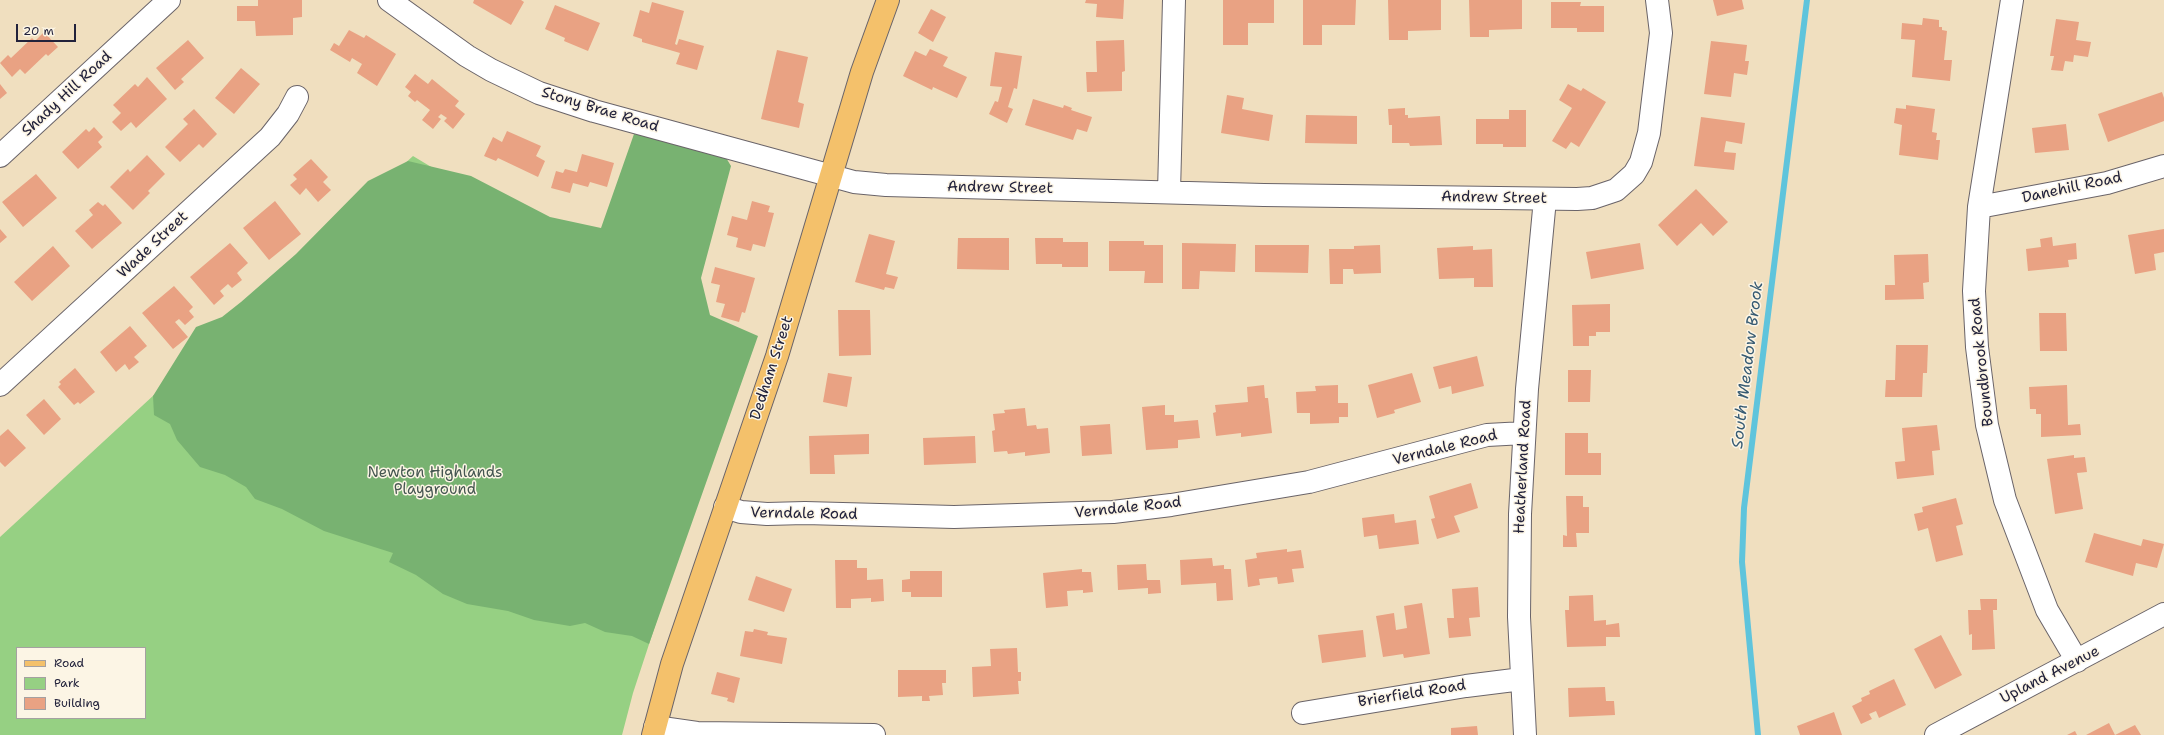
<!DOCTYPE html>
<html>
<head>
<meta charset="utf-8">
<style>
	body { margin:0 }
	#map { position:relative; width:2164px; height:735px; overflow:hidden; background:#f0dfbf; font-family:"Shantell Sans",sans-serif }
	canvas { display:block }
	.legend { position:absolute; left:16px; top:647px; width:130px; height:72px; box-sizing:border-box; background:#fcf5e5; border:1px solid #a5a1a1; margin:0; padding:5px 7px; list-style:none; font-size:12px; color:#22223b }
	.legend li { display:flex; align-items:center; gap:8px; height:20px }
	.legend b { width:20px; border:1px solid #a5a1a1 }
	.scale { position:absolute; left:16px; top:24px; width:60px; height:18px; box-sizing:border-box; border:2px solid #22223b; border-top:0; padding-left:5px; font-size:12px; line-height:14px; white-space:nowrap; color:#22223b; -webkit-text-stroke:3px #fcf5e5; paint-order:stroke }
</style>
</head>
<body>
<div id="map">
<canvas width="2164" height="735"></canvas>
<ul class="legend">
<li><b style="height:5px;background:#f4c16b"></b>Road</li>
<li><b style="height:11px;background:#96d083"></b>Park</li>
<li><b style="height:11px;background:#e9a283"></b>Building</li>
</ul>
<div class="scale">20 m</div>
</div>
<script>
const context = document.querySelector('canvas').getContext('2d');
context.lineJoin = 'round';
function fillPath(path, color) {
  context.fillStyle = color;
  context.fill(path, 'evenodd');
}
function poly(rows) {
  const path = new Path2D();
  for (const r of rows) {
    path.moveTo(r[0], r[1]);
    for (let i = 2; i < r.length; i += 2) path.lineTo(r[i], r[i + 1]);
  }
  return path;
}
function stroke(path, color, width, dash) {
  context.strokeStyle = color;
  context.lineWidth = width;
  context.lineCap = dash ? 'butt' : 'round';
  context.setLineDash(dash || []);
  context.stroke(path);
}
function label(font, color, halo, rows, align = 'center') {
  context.font = font + ' "Shantell Sans",sans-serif';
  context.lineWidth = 3;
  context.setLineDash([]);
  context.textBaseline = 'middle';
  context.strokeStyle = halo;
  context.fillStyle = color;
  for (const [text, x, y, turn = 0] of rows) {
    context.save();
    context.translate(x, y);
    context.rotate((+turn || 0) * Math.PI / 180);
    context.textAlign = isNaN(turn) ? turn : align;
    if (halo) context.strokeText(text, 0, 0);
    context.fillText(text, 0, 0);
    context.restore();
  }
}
fillPath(poly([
	[413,156,744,355,633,693,622,735,0,735,0,537],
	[17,648,145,648,145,718,17,718]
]), '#96d083');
fillPath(poly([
	[634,134,722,151,731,166,701,278,710,315,758,336,649,644,632,636,605,632,585,623,570,626,534,620,508,611,467,604,443,594,416,575,389,562,393,553,324,531,282,509,255,499,246,487,225,475,200,467,177,440,170,424,154,415,153,396,196,327,222,317,241,302,296,254,368,181,408,161,471,176,550,217,601,228]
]), '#78b271');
stroke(poly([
	[1758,735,1742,562,1744,508,1807,0]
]), '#5fc4dc', 6);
fillPath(poly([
	[258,0,302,0,302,17,293,18,293,35,256,36,255,21,237,21,237,6,258,6],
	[474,0,521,0,524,2,511,25,473,3],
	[1086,0,1124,0,1123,19,1096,17,1097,4,1085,3],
	[1223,0,1274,0,1274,23,1248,23,1248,45,1223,45],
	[1303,0,1356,0,1355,25,1322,25,1322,45,1303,45],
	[1388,0,1441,0,1441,30,1408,31,1408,40,1389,40],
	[1469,0,1522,0,1522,29,1489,30,1489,37,1470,37],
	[1713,0,1742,0,1744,9,1717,16],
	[652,2,684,11,675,44,677,45,679,39,704,46,697,70,676,64,680,53,642,42,642,39,633,36,640,10,649,13],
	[1551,2,1581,2,1580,6,1604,6,1604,32,1577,32,1577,28,1551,28],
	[555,5,600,23,588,51,564,41,565,38,545,29],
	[931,9,946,17,933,42,918,33],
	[1923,18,1939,20,1939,27,1942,27,1942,30,1947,31,1944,60,1952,60,1950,81,1912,77,1915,40,1901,39,1902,23,1922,25],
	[2056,19,2079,22,2076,40,2091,42,2088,57,2074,55,2073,62,2065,61,2063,71,2051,70,2054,56,2050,56],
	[349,30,364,38,366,35,396,54,377,86,357,73,362,64,352,58,350,62,330,50,334,43,339,46],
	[44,32,58,47,48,56,46,54,25,74,20,69,12,77,0,63,8,55,11,58,32,38,35,41],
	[188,40,204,58,181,79,184,82,175,90,156,68],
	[1124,40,1125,71,1122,72,1122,91,1087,92,1086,72,1097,72,1096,41],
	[1711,41,1747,45,1745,61,1749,61,1747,75,1734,73,1731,97,1704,94],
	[930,49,948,57,943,66,967,77,957,98,933,87,932,90,903,76,915,51,926,56],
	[777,50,808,57,798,102,804,104,799,128,761,119],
	[995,52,1022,56,1017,89,1014,88,1008,107,1013,109,1007,123,989,114,995,101,998,102,1002,87,990,86],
	[241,68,260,84,234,114,215,98],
	[415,74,428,84,432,79,459,101,455,106,465,114,453,129,444,121,447,118,441,114,438,117,441,119,433,129,422,120,430,110,417,100,415,102,408,96,411,92,405,87],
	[147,77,167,99,136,128,131,122,121,131,112,122,121,113,113,105,135,84,138,87],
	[0,84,7,93,0,99],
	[1568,84,1581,91,1583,88,1606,102,1579,147,1571,142,1566,149,1552,141,1572,108,1559,100],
	[2162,92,2164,98,2164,121,2108,142,2098,114],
	[1227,95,1244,98,1242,109,1273,115,1269,141,1221,133],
	[1033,99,1063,108,1064,105,1072,108,1071,110,1092,117,1087,132,1077,129,1073,140,1025,125],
	[1906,105,1935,109,1932,132,1937,133,1936,140,1940,140,1938,160,1899,155,1902,125,1894,123,1896,108,1906,109],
	[1405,108,1405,115,1408,115,1408,118,1440,116,1442,145,1410,146,1409,143,1392,143,1392,125,1389,125,1388,109],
	[194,109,217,134,203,148,199,144,180,162,165,147,188,124,183,119],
	[1509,110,1526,110,1526,147,1503,147,1503,144,1476,144,1476,119,1509,119],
	[1306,115,1357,116,1357,144,1305,143],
	[1701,117,1745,123,1742,144,1726,141,1724,152,1736,153,1734,170,1694,166],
	[2066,124,2069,150,2035,153,2032,128],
	[94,127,103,137,98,142,102,147,78,169,62,152,86,129,89,132],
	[507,131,541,146,536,156,545,161,538,177,498,158,496,161,484,156,493,137,502,142],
	[582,154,614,163,607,187,590,182,588,187,573,183,570,193,551,188,556,171,563,173,565,169,577,172],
	[147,155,165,174,148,191,150,193,133,210,110,187,128,169,130,172],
	[311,159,328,177,323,182,331,190,318,202,306,188,300,195,290,185,297,179,293,175],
	[36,174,57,198,23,227,2,202],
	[1696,189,1728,222,1713,236,1701,223,1677,246,1658,225],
	[275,201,301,234,269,260,243,228],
	[752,201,770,206,768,212,774,213,765,247,753,244,751,251,736,247,738,238,727,235,732,216,747,220],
	[98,202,103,206,105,204,122,223,92,249,75,231,93,215,89,210],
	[0,229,7,237,0,243],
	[2164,229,2164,252,2154,254,2156,270,2135,274,2128,235],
	[869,234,895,241,886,274,898,277,894,289,885,287,884,290,855,282],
	[2052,237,2053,246,2076,243,2077,259,2068,260,2069,267,2028,271,2026,249,2041,247,2040,239],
	[958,238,1009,238,1009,270,957,269],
	[1035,238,1063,238,1063,242,1088,242,1088,267,1062,267,1062,264,1036,264],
	[1109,241,1144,241,1144,245,1163,245,1163,283,1144,283,1145,271,1109,271],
	[230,243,248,263,237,273,242,280,232,288,228,284,220,291,224,296,214,305,190,277],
	[1182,243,1236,244,1235,272,1200,271,1199,289,1182,289],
	[1640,243,1644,269,1591,279,1586,252],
	[1255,245,1309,245,1308,273,1255,272],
	[1380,245,1381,273,1354,274,1353,269,1343,269,1343,284,1330,284,1329,249,1354,249,1354,246],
	[53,246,70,266,32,301,14,282],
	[1473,246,1473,250,1492,249,1493,287,1474,287,1474,278,1439,279,1437,248],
	[1928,254,1929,282,1923,283,1924,299,1885,300,1885,285,1895,285,1894,255],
	[715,267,755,278,745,313,742,312,739,322,721,317,725,304,716,302,720,285,711,283],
	[174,286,193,307,189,311,194,317,185,325,179,319,175,322,188,337,173,349,142,313],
	[1610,304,1610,332,1596,332,1596,336,1589,336,1589,346,1573,346,1572,305],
	[838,310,870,310,871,355,839,356],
	[2039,313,2066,313,2067,351,2040,351],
	[130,326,147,346,134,357,139,362,129,370,125,364,116,372,100,352],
	[1896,345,1928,345,1927,373,1923,373,1922,397,1885,397,1886,380,1895,380],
	[1477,356,1484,386,1452,394,1451,386,1439,389,1433,367],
	[75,368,95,392,80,404,78,402,74,405,58,387,61,384,59,382],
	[1568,370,1591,370,1590,402,1568,402],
	[828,373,852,377,847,407,823,402],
	[1412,373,1421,402,1394,410,1395,413,1377,418,1368,385],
	[1264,385,1265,398,1268,398,1272,433,1241,437,1241,433,1216,436,1213,413,1216,412,1215,405,1248,402,1247,387],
	[1338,385,1338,403,1348,403,1348,417,1339,417,1339,423,1310,424,1310,413,1297,413,1296,392,1316,391,1315,386],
	[2067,385,2068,425,2080,424,2081,435,2041,437,2041,414,2036,414,2036,409,2030,409,2029,387],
	[44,399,61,419,44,435,26,415],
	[1165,405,1165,415,1174,415,1174,422,1198,420,1200,438,1178,440,1178,448,1146,450,1142,407],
	[1025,408,1027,426,1036,425,1037,429,1048,428,1050,453,1025,456,1025,452,1008,454,1007,451,994,452,992,431,995,430,993,414,1005,413,1004,410],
	[1110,424,1112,454,1082,456,1080,426],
	[1937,425,1940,450,1932,451,1934,475,1897,479,1895,462,1905,461,1902,428],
	[8,429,26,448,5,467,0,462,0,436],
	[1565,433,1588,433,1588,453,1601,453,1601,475,1565,475],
	[869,434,869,454,834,455,835,474,810,474,809,436],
	[975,436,976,463,924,465,923,438],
	[2074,455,2074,458,2085,457,2087,472,2077,473,2083,509,2055,514,2047,459],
	[1471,483,1478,508,1454,516,1460,532,1437,539,1431,519,1435,518,1429,496],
	[1566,496,1583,496,1583,507,1589,507,1589,533,1576,533,1577,547,1563,547,1563,535,1567,536],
	[1956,498,1963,524,1956,526,1963,555,1936,562,1928,528,1918,531,1914,514,1923,512,1922,507],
	[1394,514,1395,523,1416,520,1419,544,1379,549,1377,535,1364,537,1362,518],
	[2094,533,2141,546,2143,539,2164,544,2157,568,2136,563,2133,576,2085,562],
	[1287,549,1287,552,1301,550,1304,568,1292,569,1294,582,1278,584,1277,577,1259,579,1260,585,1248,587,1245,560,1257,558,1256,553],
	[1212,558,1213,566,1224,565,1224,569,1231,569,1233,600,1217,601,1216,583,1181,585,1180,560],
	[835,560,857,560,857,568,867,568,867,580,883,579,884,601,871,602,871,598,851,599,851,608,836,608],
	[1146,564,1147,580,1160,580,1161,593,1148,594,1148,588,1118,590,1117,565],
	[1082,569,1082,572,1091,572,1093,592,1083,593,1083,590,1067,591,1068,606,1046,608,1043,573],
	[910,571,942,571,942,597,911,597,911,592,902,592,902,580,910,579],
	[756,576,792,589,784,612,748,600],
	[1478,587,1480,617,1469,618,1471,636,1449,638,1447,618,1454,618,1452,589],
	[1593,595,1594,621,1606,620,1606,625,1619,623,1620,637,1606,637,1606,646,1567,647,1565,610,1569,610,1569,596],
	[1980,599,1997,599,1997,610,1993,610,1995,649,1972,650,1972,634,1969,635,1968,610,1981,610],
	[1422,603,1430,654,1404,658,1403,654,1383,657,1376,616,1394,613,1396,630,1407,628,1404,606],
	[754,629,768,632,767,635,787,638,782,664,740,656,745,631,753,632],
	[1363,630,1366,657,1322,663,1318,635],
	[1941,635,1962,675,1935,689,1914,649],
	[1017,648,1018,672,1021,672,1021,681,1018,681,1019,694,973,697,972,667,991,666,990,649],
	[898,670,946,670,946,683,942,683,943,695,929,696,930,701,922,701,922,696,898,697],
	[717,672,740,678,734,703,727,701,728,698,711,694],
	[1894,679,1906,705,1879,718,1876,711,1869,714,1872,719,1861,724,1852,706,1862,701,1861,698,1870,694,1869,691],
	[1605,687,1606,701,1614,701,1615,715,1569,717,1568,688],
	[1834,712,1842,735,1800,735,1797,726],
	[2109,723,2115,735,2086,735],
	[2135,725,2141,735,2115,735],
	[1477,726,1478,735,1451,735,1451,728],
	[2075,731,2077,735,2067,735]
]), '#e9a283');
const minor = poly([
	[389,0,467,56,491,70,539,93,594,111,854,182,886,185,1264,195,1577,199,1592,198,1616,190,1634,174,1641,162,1649,133,1661,33,1657,0],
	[2012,0,1979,207,1974,291,1977,347,1987,425,2005,500,2047,610,2077,661],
	[0,156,169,0],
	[1169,192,1174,0],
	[1979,207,2107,183,2164,166],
	[0,385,270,137,288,114,297,97],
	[725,507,741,512,767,514,805,513,954,517,1113,512,1171,505,1309,482,1487,435,1524,433],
	[1303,713,1466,686,1522,679],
	[655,727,697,733,874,735],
	[1525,735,1519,617,1520,514,1527,389,1545,199],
	[1936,735,2164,614]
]);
const major = poly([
	[653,735,672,664,777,356,862,72,888,0]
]);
stroke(minor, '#6a6469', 24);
stroke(major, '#6a6469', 24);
stroke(minor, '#fff', 22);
stroke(major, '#f4c16b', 22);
label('15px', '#22223b', '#fcf5e5', [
	["Shady Hill Road",67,94,-43],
	["Stony Brae Road",600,110,17],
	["Andrew Street",1000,188,1],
	["Danehill Road",2072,188,-12],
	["Andrew Street",1494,198,1],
	["Wade Street",153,245,-43],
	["Boundbrook Road",1982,362,-96],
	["Dedham Street",772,368,-72],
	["Verndale Road",1445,448,-14],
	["Heatherland Road",1523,467,-87],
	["Verndale Road",1128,508,-6],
	["Verndale Road",804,514,1],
	["Upland Avenue",2050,675,-27],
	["Brierfield Road",1412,694,-9]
]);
label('15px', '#455651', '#fcf5e5', [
	["Newton Highlands",435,473],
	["Playground",435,490]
]);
label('italic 16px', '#375b73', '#fcf5e5', [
	["South Meadow Brook",1748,365,-83]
]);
</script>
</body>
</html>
